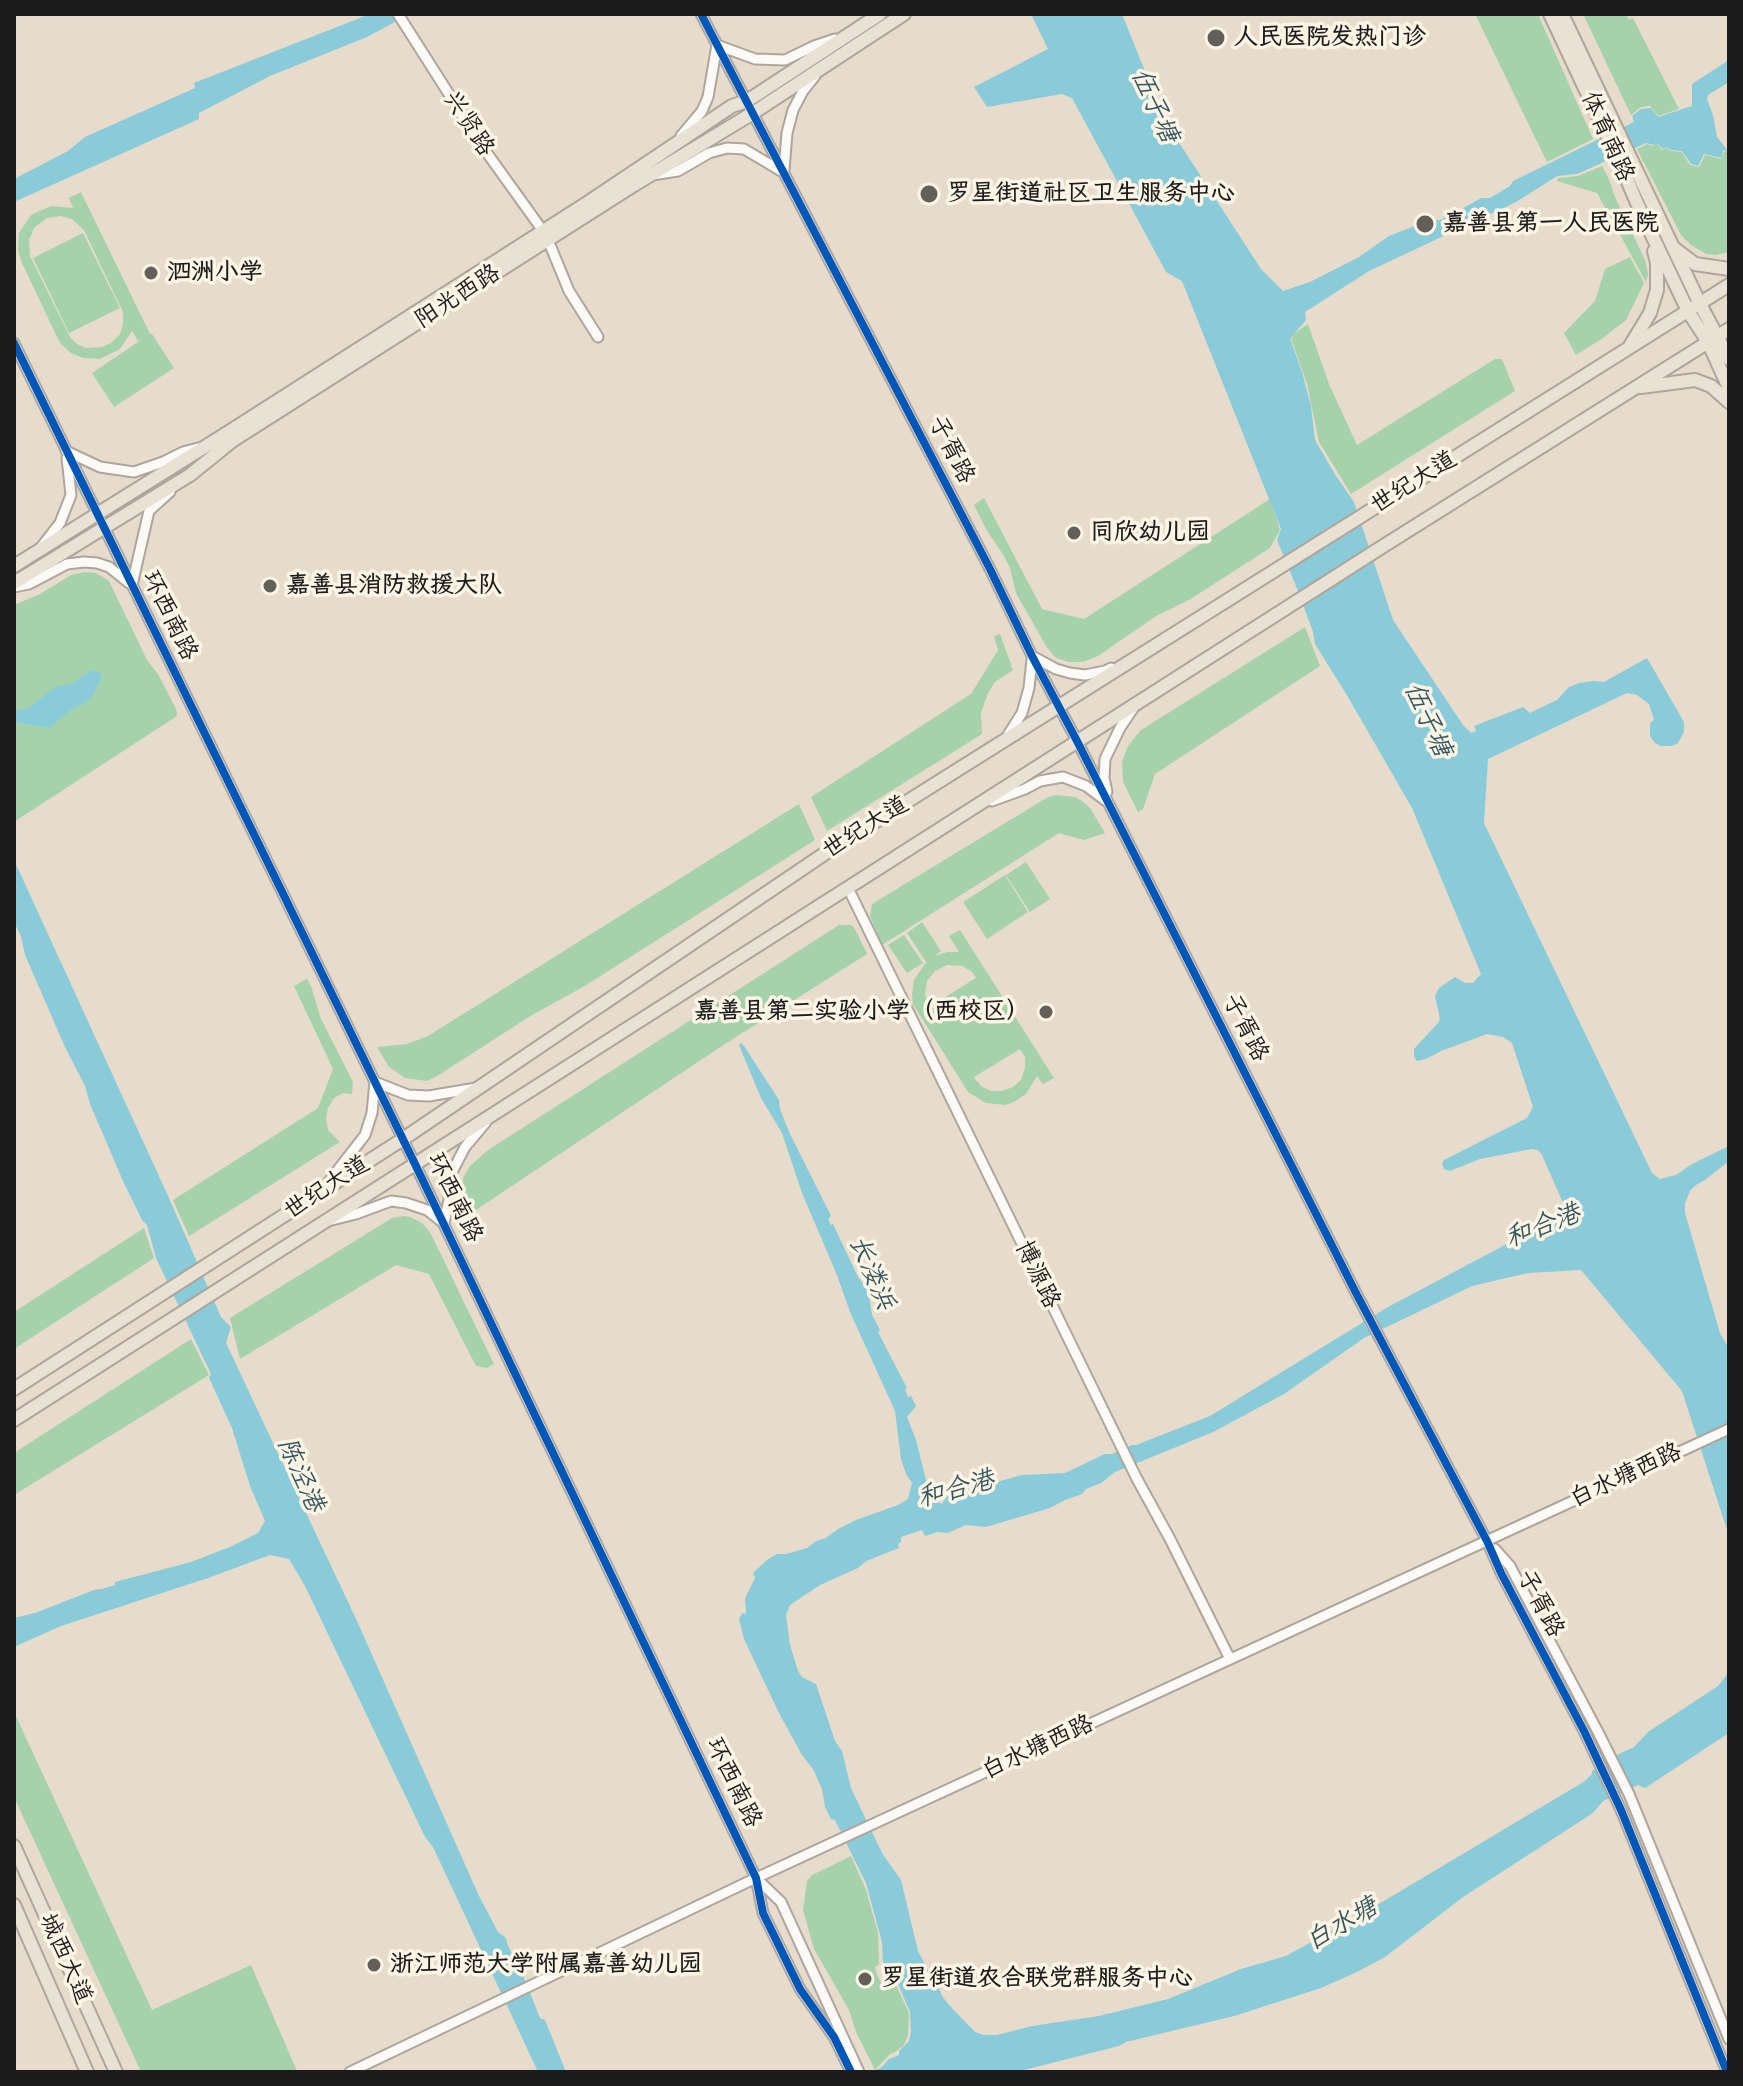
<!DOCTYPE html>
<html>
<head>
<meta charset="utf-8">
<style>
	body { margin:0 }
	#map { position:relative; width:1743px; height:2086px; overflow:hidden; background:#e7dbcb; font-family:"Balsamiq Sans",sans-serif }
	canvas { display:block }
	.frame { position:absolute; inset:0; border:16px solid #1c1c1c; pointer-events:none }
</style>
</head>
<body>
<div id="map">
<canvas width="1743" height="2086"></canvas>
<div class="frame"></div>
</div>
<script>
const context = document.querySelector('canvas').getContext('2d');
context.lineJoin = 'round';
function fillPath(path, color) {
  context.fillStyle = color;
  context.fill(path, 'evenodd');
}
function poly(rows) {
  const path = new Path2D();
  for (const r of rows) {
    path.moveTo(r[0], r[1]);
    for (let i = 2; i < r.length; i += 2) path.lineTo(r[i], r[i + 1]);
  }
  return path;
}
function stroke(path, color, width, dash) {
  context.strokeStyle = color;
  context.lineWidth = width;
  context.lineCap = dash ? 'butt' : 'round';
  context.setLineDash(dash || []);
  context.stroke(path);
}
function label(font, color, halo, rows, align = 'center') {
  context.font = font + ' "Balsamiq Sans","LXGW WenKai TC",sans-serif';
  context.lineWidth = 7;
  context.setLineDash([]);
  context.textBaseline = 'middle';
  context.strokeStyle = halo;
  context.fillStyle = color;
  for (const [text, x, y, turn = 0] of rows) {
    context.save();
    context.translate(x, y);
    context.rotate((+turn || 0) * Math.PI / 180);
    context.textAlign = isNaN(turn) ? turn : align;
    if (halo) context.strokeText(text, 0, 0);
    context.fillText(text, 0, 0);
    context.restore();
  }
}
fillPath(poly([
	[1475,14,1538,14,1593,139,1547,162],
	[1583,14,1626,14,1629,20,1633,18,1679,109,1658,116,1650,106,1641,107,1631,115],
	[1656,143,1662,150,1667,148,1671,151,1682,152,1690,165,1699,167,1705,155,1722,159,1724,151,1729,152,1729,252,1716,255,1706,254,1691,245,1681,235,1637,149,1647,144,1653,146],
	[1602,166,1609,179,1615,197,1645,260,1648,274,1646,282,1597,193,1557,181,1558,178,1578,176],
	[81,192,150,334,152,334,174,368,114,407,92,373,144,338,138,341,132,331,120,349,100,359,83,358,71,353,61,344,57,337,22,263,18,251,19,233,31,215,51,206,73,208,69,198],
	[60,216,72,219,84,230,123,312,123,325,120,334,111,343,102,347,86,348,77,344,70,337,30,256,29,240,34,228,47,218],
	[83,233,120,308,69,333,33,258],
	[1630,257,1644,283,1626,320,1603,338,1576,355,1564,333,1595,301,1605,269],
	[1308,324,1329,384,1357,445,1495,359,1502,359,1515,391,1351,494,1319,442,1307,384,1291,339,1295,333],
	[984,498,1042,609,1084,619,1270,499,1280,530,1270,548,1189,600,1156,616,1098,656,1083,662,1069,662,1056,658,1046,646,1016,593,1010,568,1004,556,986,529,974,505],
	[84,572,96,573,109,581,147,660,158,674,176,709,177,716,14,822,14,605,40,594,71,575],
	[1305,627,1320,666,1155,774,1143,809,1138,812,1123,782,1122,762,1128,746,1141,730],
	[1000,634,1013,670,995,682,988,693,981,713,982,734,827,831,811,797,971,694,998,650,994,636],
	[1057,795,1075,797,1082,801,1090,808,1105,833,1084,840,1059,833,882,945,870,916,872,904,1048,797],
	[799,804,815,840,583,987,532,1015,434,1078,427,1081,405,1078,389,1067,377,1047,407,1044,428,1036],
	[1026,862,1050,899,1030,912,1006,875],
	[1005,875,1028,912,987,939,963,902],
	[922,922,941,951,935,956,947,952,959,952,949,936,960,930,1054,1078,1043,1084,1037,1076,1026,1094,1014,1102,1005,1105,986,1103,968,1092,913,1004,912,994,914,980,926,962,907,933],
	[947,965,962,966,971,971,976,978,929,1007,925,994,927,981,935,971],
	[1020,1049,1025,1057,1025,1068,1021,1080,1013,1087,1002,1091,992,1091,982,1087,975,1079,974,1077],
	[839,925,851,925,855,929,867,954,725,1044,467,1216,463,1194,463,1178,470,1166,488,1150],
	[904,935,923,963,907,973,888,945],
	[307,979,311,986,321,1019,353,1082,352,1094,343,1093,334,1098,328,1108,326,1118,328,1130,340,1142,189,1236,173,1200,318,1108,333,1069,294,986],
	[403,1216,410,1217,422,1223,430,1232,494,1364,487,1368,476,1366,429,1274,396,1265,240,1359,230,1318,392,1218],
	[144,1228,154,1258,14,1349,14,1312],
	[191,1339,209,1375,14,1495,14,1453],
	[14,1712,152,2010,251,1965,297,2071,141,2072,14,1797],
	[851,1856,866,1890,878,1933,879,1964,875,1967,877,1975,885,1990,895,1983,909,2013,908,2035,904,2045,895,2052,890,2054,875,2070,856,2032,849,2010,814,1949,803,1910,807,1881,812,1875]
]), '#a5d2ab');
fillPath(poly([
	[370,14,410,14,367,37,270,76,199,113,199,119,14,202,14,179,68,151,85,137,195,88,194,83],
	[1031,14,1122,14,1165,121,1261,269,1283,291,1310,282,1359,257,1389,236,1430,220,1440,220,1452,214,1453,210,1457,207,1460,210,1481,198,1490,198,1510,186,1513,181,1634,122,1632,116,1641,109,1651,108,1658,117,1692,106,1692,84,1729,60,1729,82,1708,95,1707,99,1713,115,1717,137,1728,151,1723,150,1722,158,1704,154,1698,166,1691,164,1682,151,1671,150,1667,147,1663,149,1656,143,1654,145,1646,143,1577,174,1557,176,1516,202,1369,271,1305,312,1306,320,1290,339,1302,372,1311,406,1315,440,1336,476,1354,502,1393,620,1463,725,1471,733,1476,731,1474,726,1523,707,1530,713,1536,710,1557,700,1569,687,1579,683,1593,681,1604,682,1647,658,1684,722,1684,732,1678,743,1672,746,1660,746,1654,742,1650,736,1650,723,1654,720,1649,704,1637,695,1627,693,1488,759,1484,823,1652,1173,1660,1179,1676,1175,1692,1164,1729,1146,1729,1161,1705,1180,1696,1185,1690,1191,1685,1203,1685,1213,1720,1333,1729,1349,1729,1536,1682,1391,1581,1270,1528,1273,1472,1286,1364,1338,1284,1394,1213,1432,1115,1472,1101,1483,1086,1489,1082,1494,1065,1500,1050,1508,986,1527,966,1525,948,1533,937,1532,925,1536,922,1530,901,1537,901,1542,898,1544,899,1548,866,1561,858,1568,820,1585,790,1605,786,1615,790,1645,798,1671,802,1677,816,1684,835,1741,842,1751,851,1788,882,1853,901,1880,918,1951,928,1970,935,1978,942,1996,950,2006,975,2032,984,2035,997,2035,1032,2026,1099,2016,1168,1999,1241,1969,1286,1956,1357,1917,1585,1781,1592,1774,1592,1771,1619,1754,1634,1747,1648,1732,1718,1686,1729,1672,1729,1733,1645,1788,1638,1785,1603,1801,1593,1813,1463,1897,1385,1957,1357,1972,1321,1988,1234,2016,1126,2042,1119,2046,1016,2072,872,2072,882,2067,889,2059,899,2055,899,2051,909,2041,911,2032,910,2012,890,1965,883,1963,882,1942,866,1883,835,1820,831,1819,825,1807,822,1789,813,1769,802,1755,779,1713,744,1639,739,1619,742,1613,746,1614,745,1598,755,1578,753,1573,767,1560,777,1554,786,1554,807,1548,816,1541,826,1538,838,1529,856,1520,898,1505,908,1499,912,1483,906,1474,901,1459,895,1411,850,1312,837,1275,802,1193,782,1133,761,1098,739,1045,741,1043,744,1046,779,1100,780,1109,790,1134,831,1216,828,1219,831,1225,833,1224,858,1277,868,1290,872,1315,880,1330,878,1332,907,1388,905,1389,908,1397,911,1396,916,1406,907,1417,916,1440,927,1484,922,1486,933,1499,942,1504,947,1496,975,1492,986,1485,1022,1475,1065,1473,1105,1454,1112,1454,1132,1445,1136,1445,1210,1416,1388,1307,1503,1246,1556,1213,1563,1203,1542,1155,1538,1150,1532,1149,1480,1159,1450,1171,1444,1169,1442,1164,1444,1160,1527,1118,1533,1107,1512,1043,1503,1037,1487,1034,1441,1051,1426,1059,1417,1061,1414,1057,1414,1049,1438,1023,1440,1019,1435,996,1439,988,1455,977,1465,983,1473,983,1481,974,1412,808,1348,697,1315,644,1313,632,1298,591,1277,540,1281,529,1182,281,1166,272,1072,98,1062,94,987,107,974,87,1048,49],
	[92,670,99,672,102,677,93,695,86,702,71,710,49,728,14,722,14,711,29,708,55,687,71,684],
	[14,860,169,1198,221,1317,231,1327,226,1343,357,1621,479,1896,498,1932,506,1938,507,1944,523,1975,540,2018,545,2020,566,2072,538,2072,433,1847,425,1837,305,1586,289,1559,270,1555,208,1578,61,1626,14,1647,14,1618,35,1613,94,1590,102,1589,115,1585,115,1582,191,1562,232,1546,258,1533,265,1521,250,1486,232,1428,209,1378,211,1374,156,1258,147,1225,142,1220,123,1181,90,1104,85,1086,65,1047,25,955,21,936,14,922]
]), '#89cbd9');
const minor = poly([
	[398,14,482,146,543,231],
	[701,14,990,569,1032,656,1077,741,1357,1295,1487,1541,1501,1573,1584,1731,1621,1810,1727,2072],
	[717,45,755,59,785,60,814,46,835,39],
	[681,136,702,111,708,97,717,45],
	[784,170,787,133,793,110,803,91,815,76],
	[652,175,678,171,709,153,727,148,744,149,781,171],
	[548,240,569,291,598,337],
	[14,343,415,1164,756,1878,763,1913,800,1989,834,2037,851,2072],
	[66,451,100,467,134,472,163,462,183,452,198,448],
	[42,546,60,523,71,495,67,458],
	[132,585,149,511,170,492],
	[14,587,29,584,67,564,84,562,97,563,109,567,129,583],
	[1032,656,1056,669,1070,673,1085,675,1105,671,1111,668],
	[1008,735,1022,713,1029,688,1032,659],
	[1107,792,1104,778,1105,759,1120,728,1134,707],
	[992,801,1025,789,1040,781,1063,777,1086,786,1106,801],
	[848,888,1137,1479,1170,1539,1230,1659],
	[375,1082,408,1095,429,1096,476,1088],
	[327,1184,365,1135,372,1113,375,1082],
	[332,1220,356,1214,391,1201,406,1203,427,1210,441,1221],
	[444,1223,449,1200,450,1176,465,1147,486,1122],
	[1495,1549,1510,1566,1598,1732,1629,1794,1729,2039],
	[756,1878,781,1902,859,2072],
	[350,2072,756,1878,1729,1429]
]);
const major = poly([
	[1550,14,1620,163,1640,210,1688,311,1708,342,1729,388],
	[1562,14,1700,304,1729,359],
	[1674,248,1695,264,1729,269],
	[1630,346,1650,313,1657,290,1657,263,1654,251],
	[1641,387,1695,380,1711,386,1729,402],
	[14,566,227,433,587,203,732,106,747,101,880,14],
	[14,583,190,475,232,441,634,185,753,113,904,14],
	[14,1389,403,1139,830,850,1729,285],
	[14,1420,1385,545,1729,329],
	[14,1846,116,2072],
	[14,1905,87,2072]
]);
stroke(minor, '#aea69c', 13);
stroke(major, '#aea69c', 16);
stroke(minor, '#fbfaf7', 9);
stroke(major, '#e9e1d4', 12);
stroke(poly([
	[701,14,990,569,1032,656,1077,741,1357,1295,1487,1541,1501,1573,1584,1731,1621,1810,1727,2072],
	[14,343,415,1164,756,1878,763,1913,800,1989,834,2037,851,2072]
]), '#0057b8', 8);
for (const [x, y, r, color] of [
	[1216,38,10,"#635f59"],
	[929,194,10,"#635f59"],
	[1425,224,10,"#635f59"],
	[151,273,8,"#635f59"],
	[1074,533,8,"#635f59"],
	[270,586,8,"#635f59"],
	[1046,1012,8,"#635f59"],
	[374,1965,8,"#635f59"],
	[865,1979,8,"#635f59"]
]) {
  const dot = new Path2D();
  dot.arc(x, y, r, 0, 2 * Math.PI);
  context.fillStyle = color;
  context.fill(dot);
  stroke(dot, '#fcf5e5', 3);
}
label('bold 24px', '#1c1c1c', '#fcf5e5', [
	["人民医院发热门诊",1234,38],
	["罗星街道社区卫生服务中心",947,194],
	["嘉善县第一人民医院",1443,224],
	["泗洲小学",167,273],
	["同欣幼儿园",1090,533],
	["嘉善县消防救援大队",286,586],
	["嘉善县第二实验小学（西校区）",1030,1012,"right"],
	["浙江师范大学附属嘉善幼儿园",390,1965],
	["罗星街道农合联党群服务中心",881,1979]
], 'left');
label('24px', '#1c1c1c', '#fcf5e5', [
	["兴贤路",468,124,57],
	["体育南路",1607,137,66],
	["阳光西路",458,297,-33],
	["子胥路",951,450,63],
	["世纪大道",1414,483,-32],
	["环西南路",169,616,64],
	["世纪大道",866,828,-32],
	["子胥路",1245,1028,63],
	["世纪大道",327,1188,-33],
	["环西南路",454,1198,64],
	["博源路",1037,1275,64],
	["白水塘西路",1626,1476,-25],
	["子胥路",1540,1604,62],
	["白水塘西路",1038,1748,-25],
	["环西南路",733,1783,64],
	["城西大道",65,1959,66]
]);
label('italic 26px', '#345760', '#fcf5e5', [
	["伍子塘",1154,106,66],
	["伍子塘",1427,720,66],
	["和合港",1543,1227,-21],
	["长溇浜",871,1273,67],
	["陈泾港",300,1475,66],
	["和合港",956,1490,-15],
	["白水塘",1342,1925,-30]
]);
</script>
</body>
</html>
